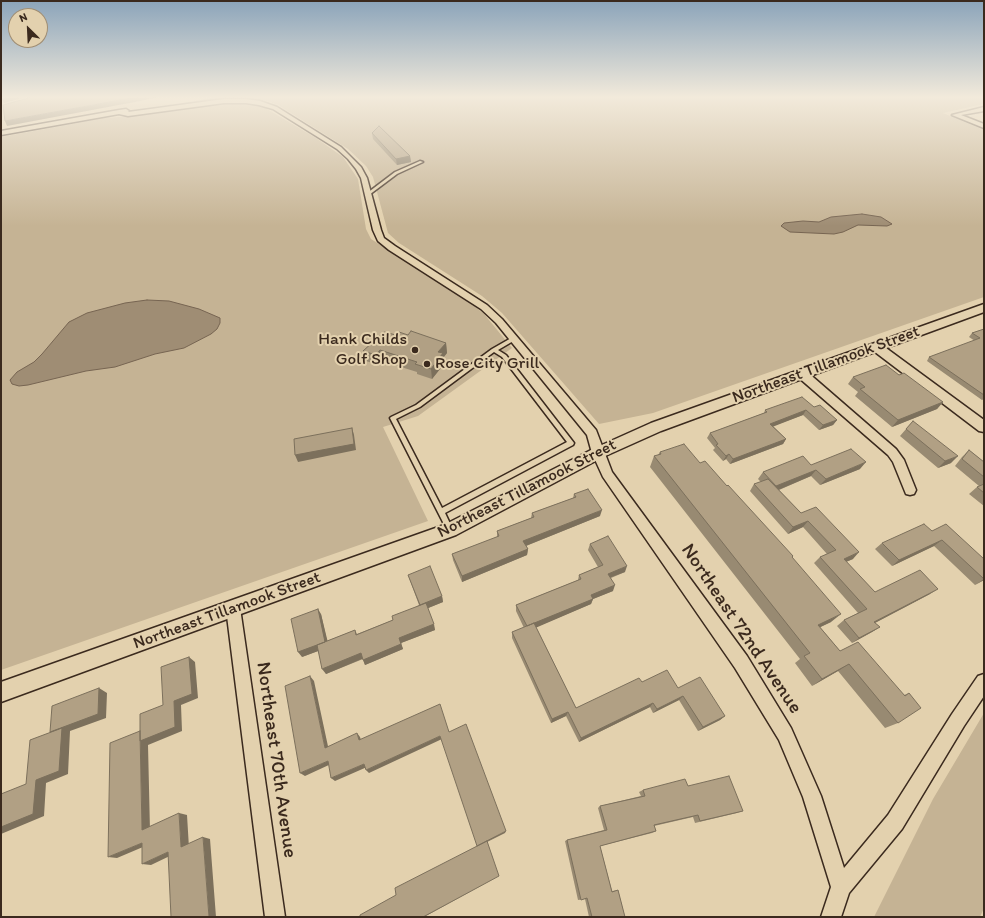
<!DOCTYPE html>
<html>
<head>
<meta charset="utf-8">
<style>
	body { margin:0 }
	#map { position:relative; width:985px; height:918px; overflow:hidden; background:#e3d1ae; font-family:Itim,sans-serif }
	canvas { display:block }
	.frame { position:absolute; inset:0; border:2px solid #3b2a1e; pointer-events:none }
	.north { position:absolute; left:8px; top:8px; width:40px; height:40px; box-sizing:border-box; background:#e3d1ae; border:1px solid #a08e74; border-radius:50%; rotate:336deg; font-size:11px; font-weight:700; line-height:16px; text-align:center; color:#3b2a1e }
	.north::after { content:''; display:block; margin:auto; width:14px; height:18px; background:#3b2a1e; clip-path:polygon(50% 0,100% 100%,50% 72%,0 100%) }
</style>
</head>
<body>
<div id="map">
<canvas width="985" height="918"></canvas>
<div class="frame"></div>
<div class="north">N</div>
</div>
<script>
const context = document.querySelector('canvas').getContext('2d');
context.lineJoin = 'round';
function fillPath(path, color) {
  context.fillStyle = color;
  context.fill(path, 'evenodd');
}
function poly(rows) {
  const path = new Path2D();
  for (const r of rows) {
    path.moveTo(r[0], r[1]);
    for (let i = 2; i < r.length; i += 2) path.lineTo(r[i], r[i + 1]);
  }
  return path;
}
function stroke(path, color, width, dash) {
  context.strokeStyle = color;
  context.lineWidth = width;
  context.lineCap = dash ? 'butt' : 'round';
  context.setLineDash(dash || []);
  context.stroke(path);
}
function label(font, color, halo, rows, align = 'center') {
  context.font = font + ' Itim,sans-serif';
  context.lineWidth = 4;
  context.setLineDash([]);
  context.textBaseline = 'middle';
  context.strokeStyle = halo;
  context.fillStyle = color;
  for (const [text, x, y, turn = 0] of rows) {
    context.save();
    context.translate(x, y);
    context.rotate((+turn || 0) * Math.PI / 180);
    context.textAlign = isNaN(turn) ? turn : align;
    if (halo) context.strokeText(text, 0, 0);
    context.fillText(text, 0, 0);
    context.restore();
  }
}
fillPath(poly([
	[215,97,984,97,984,104,943,113,984,130,984,297,653,413,599,424,502,313,482,296,399,243,388,233,373,177,366,166,348,149,278,105,267,101,237,99,152,109],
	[232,103,249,103,262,106,316,138,343,157,358,179,366,229,371,239,472,304,484,314,512,348,418,416,383,427,428,521,1,670,1,137,105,118,119,117],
	[984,713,984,908,980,917,874,917,933,799]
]), '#c5b394');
const water = poly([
	[862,214,881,217,892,224,887,226,858,225,843,232,834,234,790,232,781,226,784,223,803,221,819,222,831,217,862,214],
	[147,300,169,301,199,309,220,318,220,323,217,329,211,334,184,348,155,354,115,367,86,371,28,385,19,386,12,384,10,380,17,372,34,362,42,354,69,322,87,313,125,303,147,300]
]);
fillPath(water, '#9f8d74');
stroke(water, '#776552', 1);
const service = poly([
	[420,161,423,162,397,174,369,195,366,194,395,172,420,161],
	[513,337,515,338,515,340,498,350,506,355,574,443,573,445,445,513,453,530,452,532,450,533,448,532,390,418,391,417,416,405,492,349,513,337],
	[494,352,502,357,567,442,442,508,396,419,420,407,494,352]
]);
const minor = poly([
	[224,99,246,99,260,101,277,107,341,147,361,167,367,178,381,230,384,238,395,246,487,305,502,319,596,430,612,472,747,656,791,728,821,796,844,868,888,815,952,714,978,676,984,674,984,696,964,726,902,829,849,893,841,917,821,917,831,887,803,797,779,740,735,668,603,477,592,453,587,435,496,323,481,309,389,250,378,241,373,230,361,178,356,169,348,159,337,149,273,109,259,105,246,103,224,103,128,116,119,114,1,135,1,131,119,110,126,109,129,111,128,112,224,99],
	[984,107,984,111,961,115,984,124,984,128,952,115,984,107],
	[802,370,806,371,896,449,904,460,916,490,914,494,910,495,906,494,893,462,888,455,798,377,797,374,798,371,802,370],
	[233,601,238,603,240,608,285,917,265,917,226,608,228,603,233,601]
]);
const tertiary = poly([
	[984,304,984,312,886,348,984,420,984,432,979,431,875,352,661,431,603,457,456,535,1,702,1,682,444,525,593,449,651,423,984,304]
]);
stroke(service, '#3b2a1e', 3);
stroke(minor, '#3b2a1e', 3);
stroke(tertiary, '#3b2a1e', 3);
fillPath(service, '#e3d1ae');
fillPath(minor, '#e3d1ae');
fillPath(tertiary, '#e3d1ae');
fillPath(poly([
	[372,133,410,156,411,162,397,165,373,139],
	[984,329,984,399,982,400,927,361,929,357,975,341,969,337,972,333],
	[408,335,446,343,447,353,443,358,444,364,432,379,417,374,417,372,382,361,378,365,366,361,363,351],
	[899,375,943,402,937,409,892,427,855,396,858,392,848,384,853,377],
	[814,407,837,420,833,425,819,430,803,415,773,426,786,439,783,444,730,464,726,459,723,461,713,450,715,448,707,438,710,433,764,413,765,410],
	[913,421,951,463,938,468,900,436],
	[969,450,984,462,984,506,969,494,977,487,979,486,955,466,962,457],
	[660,452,700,463,727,486,792,557,831,622,820,627,840,651,904,695,909,693,898,723,885,728,838,671,812,686,795,663,800,659,650,467,654,456,658,455],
	[811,465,860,469,820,485,811,476,779,490,801,513,853,559,846,562,875,592,930,594,875,623,880,627,872,632,852,643,837,626,844,620,858,613,814,563,820,557,827,554,803,527,788,534,750,491,754,484,761,482,758,479,763,472],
	[574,494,600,516,526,546,528,549,527,555,462,582,453,560,452,554,497,537,497,531,531,518,532,513,573,498],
	[932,531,984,559,984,580,975,585,934,546,892,566,875,549,882,543],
	[590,544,625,572,611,578,613,591,593,599,591,604,536,627,576,708,642,682,678,688,725,716,720,720,698,731,679,700,653,713,650,707,579,742,566,716,551,723,512,638,512,632,524,628,516,611,516,605,578,580,579,575,598,567,588,550],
	[408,575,442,596,443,602,428,608,435,630,401,643,403,649,365,665,363,659,326,674,318,651,302,657,321,614,327,641,355,630,357,634,393,620,419,605],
	[688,786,743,811,737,813,695,823,693,817,654,826,656,831,652,833,600,846,612,891,618,890,625,917,589,917,585,899,578,900,565,841,567,840,604,830,598,808,600,806,641,796,639,792,643,790]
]), '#988a72');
fillPath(poly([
	[7,97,26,97,4,103,2,99],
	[137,97,157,97,140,101,7,126,5,121],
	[410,156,411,162,397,165,396,159],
	[446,343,447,353,443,358,444,364,432,379,431,369,438,352],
	[380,350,382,361,378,365,376,355],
	[943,402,937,409,892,427,898,420],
	[806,410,803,415,767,429,770,424],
	[837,420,833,425,819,430,823,425],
	[352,428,354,435,356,450,298,462,295,455],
	[786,439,783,444,730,464,733,459],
	[729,454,726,459,723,461,726,456],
	[958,456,951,463,938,468,945,461],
	[866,462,860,469,820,485,826,479],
	[816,470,811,476,771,493,776,486],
	[602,510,600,516,523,547,523,541],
	[808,521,803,527,788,534,793,527],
	[942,540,934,546,892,566,899,560],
	[528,549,527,555,462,582,462,576],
	[859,552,853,559,838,565,844,559],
	[627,566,625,572,606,579,608,574],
	[984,579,984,580,975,585],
	[615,585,613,591,593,599,591,604,526,632,527,626,591,595],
	[938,589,930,594,867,627,874,622],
	[442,596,443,602,421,611,420,605],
	[318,609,321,614,329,647,302,657,298,652],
	[841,614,831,622,808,633,818,625],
	[434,624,435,630,401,643,403,649,365,665,363,660,399,638],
	[880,627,872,632,852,643,859,638],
	[361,653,364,658,326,674,322,669],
	[189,657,195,662,198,698,181,705,182,731,148,745,150,831,142,830,140,731,174,701],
	[849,664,838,671,812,686,822,679],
	[310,676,314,681,329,751,325,748],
	[99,688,107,693,106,718,70,731,68,774,46,783,44,816,1,834,1,827,36,780,50,732],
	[683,696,679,700,653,713,657,709],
	[653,703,650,707,579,742,581,738],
	[568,712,566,716,551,723,552,719],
	[725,716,720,720,698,731,703,727],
	[357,733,360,737,362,743,359,740],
	[440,736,442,739,369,773,366,770],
	[328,761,331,764,305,776,300,773],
	[364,764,367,767,335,781,331,778],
	[179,813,187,815,189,848,181,847],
	[506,831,505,833,477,847,477,846],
	[203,837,210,839,216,917,209,917],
	[142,843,150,844,117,858,108,857],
	[168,852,176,853,151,865,142,864],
	[499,876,424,917,423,917]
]), '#7c705c');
const building = poly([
	[32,97,137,97,5,121,3,105,32,97],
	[379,126,410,156,396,159,372,133,379,126],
	[984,329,984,395,929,357,980,338,972,333,984,329],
	[411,331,446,343,438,352,443,353,431,369,415,364,417,362,380,350,376,355,363,351,384,332,396,335,399,332,408,335,411,331],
	[886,365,899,375,904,373,943,402,898,420,860,389,865,387,853,377,886,365],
	[802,397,814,407,820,405,837,420,823,425,806,410,770,424,786,439,733,459,729,454,726,456,716,445,718,444,710,433,767,412,765,410,802,397],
	[913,421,958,456,945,461,906,429,913,421],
	[352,428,354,444,295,455,294,439,352,428],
	[684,444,700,463,705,461,727,486,728,485,793,556,792,557,841,614,818,625,840,651,858,642,905,696,909,693,921,708,898,723,849,664,822,679,804,656,810,653,654,456,661,454,660,452,684,444],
	[851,449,866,462,826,479,816,470,776,486,763,472,803,456,811,465,851,449],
	[969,450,984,462,984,477,962,459,969,450],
	[768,479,801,513,816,507,859,552,844,559,875,592,920,570,938,589,874,622,880,627,859,638,844,620,867,609,820,557,836,550,808,521,793,527,754,484,768,479],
	[984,484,984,493,977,487,984,484],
	[588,489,602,510,523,541,528,549,462,576,452,554,499,536,497,531,534,517,532,513,576,497,574,494,588,489],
	[924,524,932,531,946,524,984,559,984,579,942,540,899,560,882,543,924,524],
	[608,536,627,566,608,574,615,585,591,595,593,599,527,626,516,605,581,579,579,575,603,565,590,544,608,536],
	[430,566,442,596,420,605,408,575,430,566],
	[426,603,434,624,399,638,401,644,363,660,361,653,322,669,317,645,355,630,356,635,393,620,392,616,426,603],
	[318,609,325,642,298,652,291,619,318,609],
	[534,623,576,708,639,678,642,682,667,670,678,688,700,677,725,716,703,727,683,696,657,709,653,703,581,738,568,712,552,719,512,632,534,623],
	[189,657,192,694,174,701,175,727,140,741,140,714,163,705,161,667,189,657],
	[310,676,325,748,357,733,359,740,440,704,449,732,466,724,506,831,477,846,440,736,366,770,364,764,331,778,328,761,300,773,285,686,310,676],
	[99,688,98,714,50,732,52,706,99,688],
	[62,728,59,771,36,780,33,814,1,827,1,794,26,784,30,740,62,728],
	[140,731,142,830,179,813,181,847,203,837,209,917,171,917,168,852,142,864,142,843,108,857,110,743,140,731],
	[729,776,743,811,700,821,698,815,654,825,656,831,600,846,612,892,618,890,625,917,592,917,587,898,581,900,567,840,607,830,600,806,645,796,643,790,685,779,688,786,729,776],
	[487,841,499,876,423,917,360,917,360,915,396,895,395,888,487,841]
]);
fillPath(building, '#b1a084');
stroke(building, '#7c705c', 1);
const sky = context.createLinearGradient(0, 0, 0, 226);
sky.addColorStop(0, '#8ba4ba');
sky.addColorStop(0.43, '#f2eadb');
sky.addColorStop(1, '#f2eadb00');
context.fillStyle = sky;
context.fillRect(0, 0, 985, 226);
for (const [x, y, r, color] of [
	[415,350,4,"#3b2a1e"],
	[427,364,4,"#3b2a1e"]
]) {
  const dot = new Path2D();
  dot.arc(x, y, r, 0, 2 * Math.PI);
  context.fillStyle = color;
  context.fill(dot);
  stroke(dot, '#e3d1ae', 1.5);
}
label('17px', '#3b2a1e', '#e3d1ae', [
	["Hank Childs",407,340],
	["Golf Shop",407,360],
	["Rose City Grill",435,364,"left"]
], 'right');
label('17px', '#3b2a1e', '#e3d1ae', [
	["Northeast Tillamook Street",826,365,-20],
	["Northeast Tillamook Street",527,489,-27],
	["Northeast Tillamook Street",227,611,-20]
]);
label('20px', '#3b2a1e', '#e3d1ae', [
	["Northeast 72nd Avenue",741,629,56],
	["Northeast 70th Avenue",276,760,82]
]);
</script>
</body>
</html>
